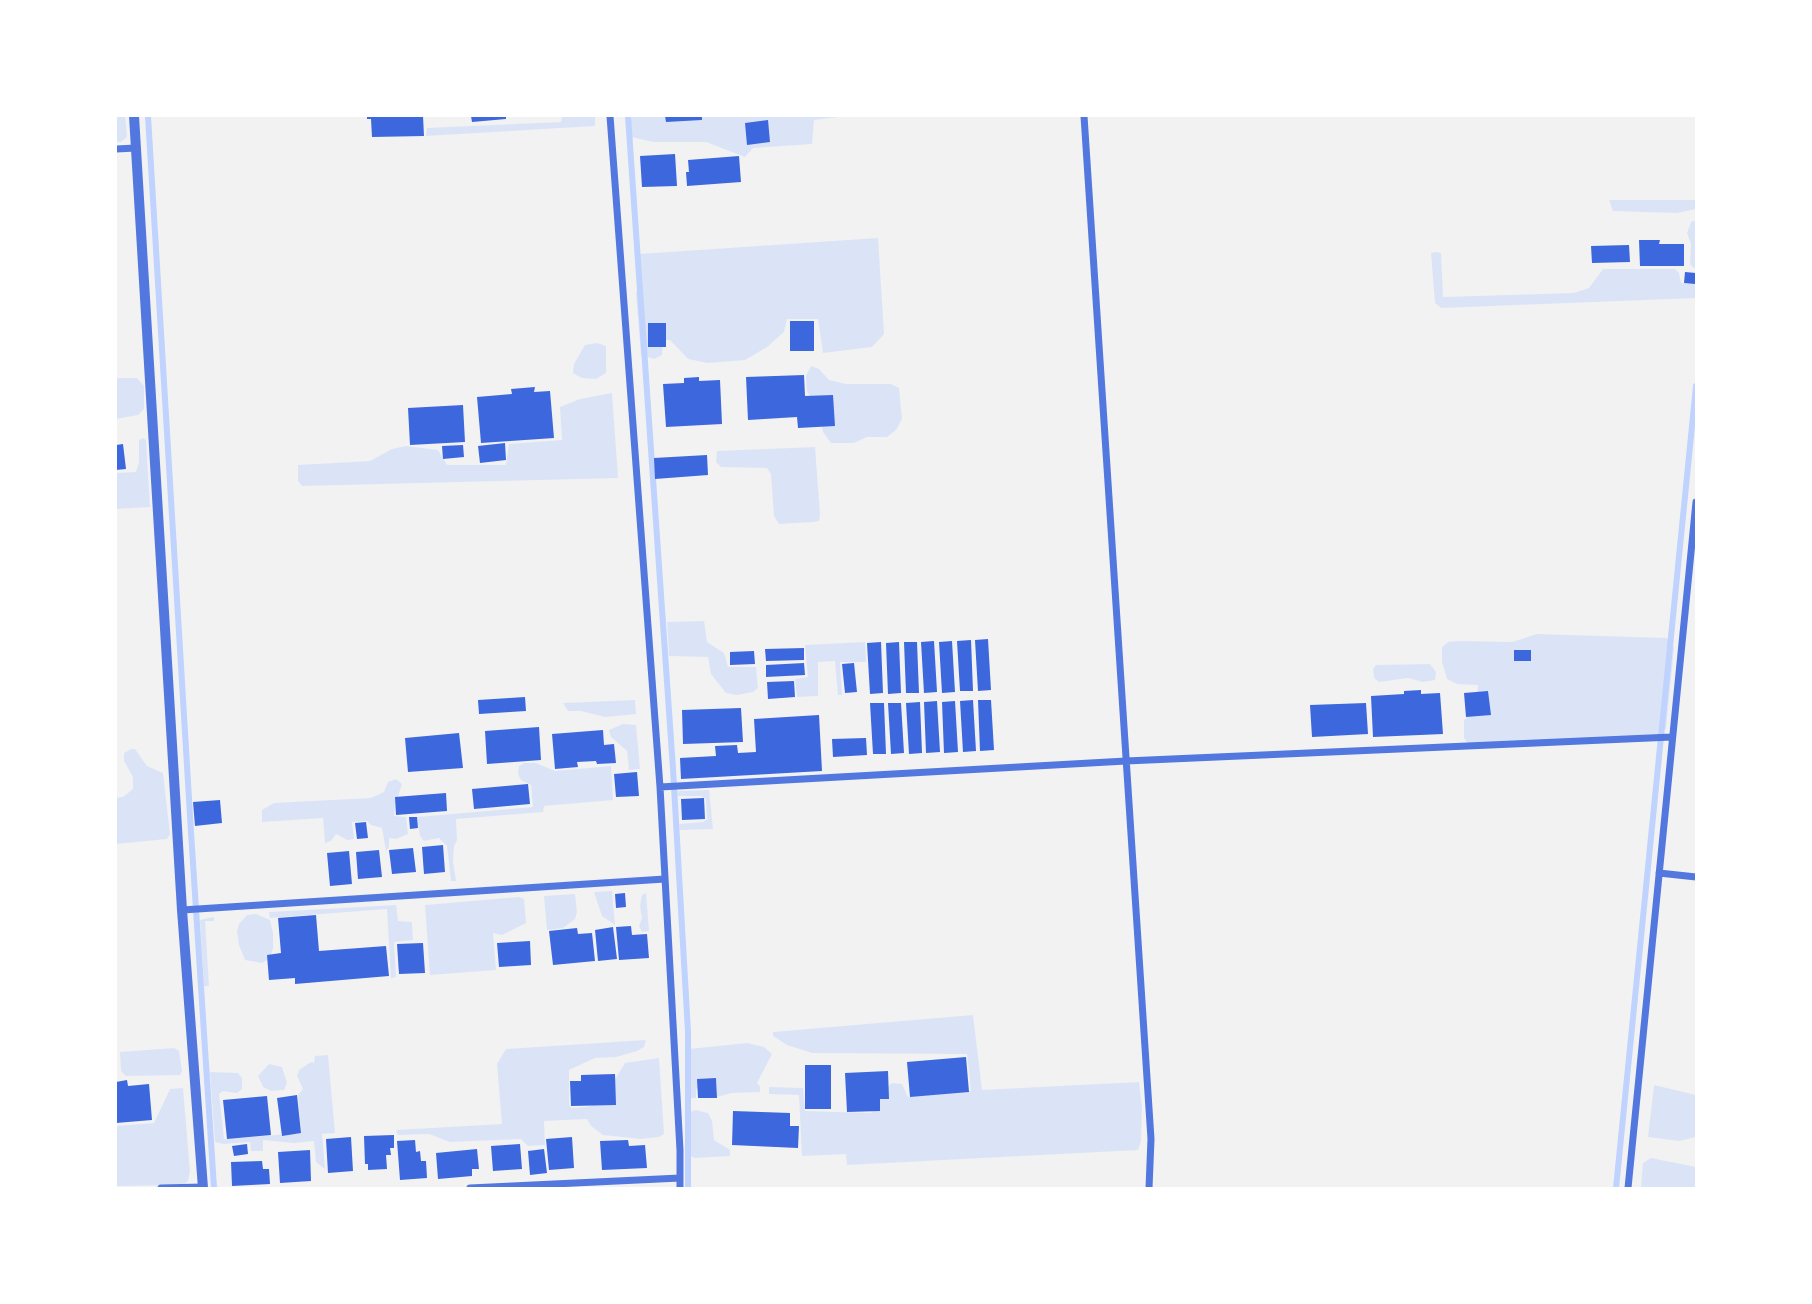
<!DOCTYPE html>
<html>
<head>
<meta charset="utf-8">
<style>
	body { margin:0 }
	#map { position:relative; width:1812px; height:1304px; overflow:hidden; background:#f2f2f2; font-family:"Open Sans",sans-serif }
	canvas { display:block }
	.frame { position:absolute; inset:0; border:117px solid #fff; pointer-events:none }
</style>
</head>
<body>
<div id="map">
<canvas width="1812" height="1304"></canvas>
<div class="frame"></div>
</div>
<script>
const context = document.querySelector('canvas').getContext('2d');
context.lineJoin = 'round';
function fillPath(path, color) {
  context.fillStyle = color;
  context.fill(path, 'evenodd');
}
function poly(rows) {
  const path = new Path2D();
  for (const r of rows) {
    path.moveTo(r[0], r[1]);
    for (let i = 2; i < r.length; i += 2) path.lineTo(r[i], r[i + 1]);
  }
  return path;
}
function stroke(path, color, width, dash) {
  context.strokeStyle = color;
  context.lineWidth = width;
  context.lineCap = dash ? 'butt' : 'round';
  context.setLineDash(dash || []);
  context.stroke(path);
}
fillPath(poly([
	[116,116,125,116,127,137,121,142,116,142],
	[562,116,595,116,595,126,426,136,427,128,561,122],
	[628,116,847,116,814,120,812,144,753,148,745,157,706,142,653,142,627,136,626,118],
	[1609,200,1696,200,1696,209,1677,213,1613,211],
	[1696,220,1696,270,1690,264,1691,244,1687,233,1691,222],
	[878,238,884,334,872,347,823,353,818,319,787,319,784,332,767,347,745,360,708,363,688,359,670,340,663,340,662,355,654,359,641,355,636,293,641,284,639,254],
	[1436,252,1441,253,1443,297,1574,293,1589,288,1603,269,1675,269,1679,273,1681,283,1696,284,1696,298,1441,308,1435,303,1431,253],
	[597,343,606,346,606,373,596,379,582,378,573,373,574,364,585,345],
	[811,366,819,369,829,380,846,384,891,384,899,388,902,419,896,430,887,437,867,437,854,443,831,443,823,432,819,412,807,391,806,376],
	[116,378,137,378,144,386,144,409,138,415,116,419],
	[612,393,618,478,302,486,298,481,298,465,370,461,392,449,406,446,438,450,447,465,506,465,509,444,562,440,560,407,580,399],
	[143,438,146,440,150,507,116,509,116,473,136,472,139,462,139,440],
	[815,447,820,514,819,521,813,522,779,524,774,516,771,474,767,468,721,467,716,462,717,451],
	[704,621,707,642,724,653,728,667,756,667,758,688,753,692,737,695,726,693,711,674,708,657,669,656,667,622],
	[1537,634,1667,638,1674,648,1666,729,1656,736,1468,744,1464,738,1464,720,1476,709,1478,685,1457,684,1447,679,1442,662,1442,647,1448,642,1458,641,1512,642],
	[865,642,866,662,840,662,842,695,838,695,835,661,818,662,818,696,797,697,795,679,808,677,805,645],
	[1430,664,1436,672,1435,680,1423,682,1408,678,1379,682,1374,678,1373,669,1376,665],
	[635,700,636,714,605,717,581,711,568,711,563,703],
	[623,724,636,725,640,769,629,770,627,751,611,737,609,730],
	[131,749,135,749,147,766,163,773,170,834,167,839,116,844,116,798,123,797,133,789,133,777,124,761,124,753],
	[524,763,536,763,555,771,611,766,613,800,544,806,543,812,456,819,457,840,454,846,453,861,456,881,451,881,447,846,439,838,424,841,420,836,417,817,533,807,531,785,521,780,518,774,519,766],
	[396,779,402,784,395,805,394,816,406,817,408,834,396,839,389,838,389,847,386,851,382,828,371,825,367,821,352,822,354,839,347,840,336,834,331,841,325,843,323,818,262,822,262,810,274,803,371,798,384,792,388,782],
	[709,790,713,829,680,830,679,824,703,822,707,819,706,799,701,796,677,796,678,791],
	[612,891,615,925,602,916,594,892],
	[646,893,649,931,642,932,639,926,642,918,640,906,642,895],
	[575,894,577,912,575,919,563,928,547,930,544,896],
	[519,897,524,899,526,923,502,935,493,933,496,970,430,975,425,905],
	[396,905,398,921,412,922,413,940,394,942,396,977,391,978,387,909,270,918,269,912],
	[256,914,270,920,273,933,273,948,270,958,262,963,245,960,239,945,237,931,239,924,247,915],
	[214,917,214,921,205,921,209,986,204,986,200,920],
	[973,1015,982,1090,1139,1082,1142,1107,1141,1141,1138,1150,847,1165,846,1154,802,1156,799,1095,769,1094,769,1087,803,1088,805,1111,872,1113,880,1093,892,1083,902,1084,908,1097,971,1091,967,1054,812,1053,787,1045,773,1036,773,1032],
	[646,1040,644,1047,637,1051,616,1057,595,1058,569,1070,569,1105,572,1108,587,1107,601,1102,625,1063,659,1058,664,1134,659,1137,641,1139,603,1135,591,1126,587,1119,544,1121,545,1145,528,1146,521,1139,450,1142,429,1134,398,1135,396,1130,502,1124,497,1064,506,1049],
	[747,1043,764,1047,772,1054,757,1083,760,1086,760,1092,731,1093,717,1097,716,1077,696,1089,696,1098,690,1098,689,1049],
	[174,1048,179,1051,182,1071,180,1075,126,1076,121,1071,120,1052],
	[328,1055,335,1133,322,1134,325,1169,316,1162,314,1141,294,1143,263,1140,263,1151,251,1151,250,1142,224,1144,215,1142,210,1072,238,1073,242,1078,242,1089,237,1093,223,1091,219,1094,224,1139,301,1133,298,1095,303,1089,297,1076,299,1070,311,1062,314,1063,315,1056],
	[269,1064,282,1067,287,1083,284,1090,271,1091,263,1087,258,1076],
	[1654,1085,1696,1095,1696,1137,1679,1141,1648,1137],
	[183,1088,190,1172,188,1181,183,1185,116,1186,116,1126,154,1123,170,1089],
	[696,1110,708,1113,712,1121,714,1140,730,1150,730,1156,695,1158,690,1156,690,1112],
	[1651,1158,1696,1167,1696,1188,1641,1188,1643,1163]
]), '#dbe4f7');
stroke(poly([
	[148,116,191,832,214,1188],
	[628,116,673,769,688,1032,688,1188],
	[1616,1188,1696,386]
]), '#bfd3fe', 6);
fillPath(poly([
	[367,116,423,116,424,136,372,137,371,119,367,119],
	[471,116,506,116,506,119,472,122],
	[665,116,702,116,702,120,666,122],
	[768,120,770,142,747,145,745,123],
	[675,154,677,186,642,187,640,156],
	[739,156,741,182,687,186,686,172,689,172,688,160],
	[1639,240,1660,240,1659,244,1684,244,1684,266,1640,266],
	[1629,245,1630,262,1592,263,1591,246],
	[1685,272,1696,273,1695,284,1684,283],
	[790,321,814,321,814,351,790,351],
	[648,323,666,323,666,347,648,347],
	[804,375,805,396,833,395,835,426,798,428,797,417,748,420,746,377],
	[699,377,699,381,720,380,722,424,666,427,663,384,684,383,684,378],
	[535,387,534,392,550,391,554,438,481,443,477,397,512,394,511,389],
	[463,405,465,442,410,445,408,408],
	[505,443,506,460,480,463,478,446],
	[123,444,126,469,116,470,116,445],
	[463,445,464,457,443,459,442,446],
	[707,455,708,475,655,479,654,458],
	[988,639,991,690,978,691,975,640],
	[971,640,973,691,960,691,957,641],
	[934,641,937,692,924,693,921,642],
	[952,641,955,692,942,693,939,642],
	[881,642,883,693,870,694,867,643],
	[899,642,901,693,888,694,886,643],
	[904,642,917,642,919,693,906,693],
	[804,648,804,660,766,661,765,649],
	[1514,650,1531,650,1531,661,1514,661],
	[754,651,755,664,730,665,730,652],
	[804,663,805,675,766,677,766,665],
	[854,663,857,692,845,693,842,664],
	[794,681,795,697,768,699,767,682],
	[1421,690,1421,694,1440,693,1443,734,1373,737,1371,696,1404,694,1404,691],
	[1488,691,1491,715,1466,717,1464,693],
	[525,697,526,711,479,714,478,700],
	[973,700,976,751,963,752,960,701],
	[978,700,991,700,994,750,980,751],
	[937,701,940,752,926,753,924,702],
	[955,701,958,752,944,753,942,702],
	[920,702,922,753,909,754,906,703],
	[870,703,884,703,886,754,873,754],
	[888,703,901,703,904,753,891,754],
	[1366,703,1368,734,1312,737,1310,705],
	[741,708,743,742,683,744,682,710],
	[819,715,822,771,681,779,680,758,716,756,715,746,737,745,738,753,756,752,754,719],
	[539,727,541,760,487,764,485,731],
	[603,730,604,745,614,744,616,763,597,764,596,761,577,762,578,767,555,769,552,734],
	[459,733,463,768,408,772,405,738],
	[866,738,867,755,833,757,832,739],
	[637,772,639,796,616,797,614,774],
	[528,784,530,804,474,809,472,789],
	[446,793,447,811,396,815,395,797],
	[704,798,705,819,682,820,681,799],
	[220,800,222,823,195,826,193,802],
	[409,817,417,817,418,828,410,829],
	[366,822,368,838,357,839,355,823],
	[443,845,445,872,424,874,422,847],
	[413,848,416,872,392,874,389,850],
	[379,850,382,877,358,879,356,852],
	[349,851,352,884,330,886,327,853],
	[625,893,626,907,616,908,615,894],
	[316,915,319,951,386,946,389,976,295,984,295,978,269,980,267,955,281,953,278,918],
	[631,926,632,935,647,934,649,958,619,960,616,927],
	[613,927,617,959,598,961,595,930],
	[577,928,578,934,592,933,595,961,553,965,549,931],
	[530,941,531,965,499,967,497,943],
	[423,943,425,973,399,974,397,944],
	[966,1057,969,1092,910,1097,907,1062],
	[805,1065,831,1065,831,1109,805,1109],
	[888,1071,889,1099,880,1099,880,1111,847,1112,845,1073],
	[615,1074,616,1105,571,1106,570,1081,581,1081,581,1075],
	[716,1078,717,1098,698,1098,697,1079],
	[127,1080,128,1086,149,1084,152,1120,116,1123,116,1082],
	[297,1095,301,1133,282,1136,277,1098],
	[267,1096,271,1135,227,1139,223,1100],
	[733,1111,790,1113,790,1126,799,1126,798,1148,732,1145],
	[394,1135,394,1148,390,1148,391,1155,386,1155,387,1169,368,1170,368,1164,365,1164,364,1136],
	[351,1137,353,1171,328,1173,326,1139],
	[572,1137,574,1168,549,1170,546,1139],
	[415,1140,416,1152,420,1151,421,1161,426,1161,427,1178,400,1180,397,1141],
	[628,1140,629,1146,645,1145,647,1168,602,1170,600,1141],
	[247,1144,248,1154,234,1156,232,1146],
	[520,1144,522,1169,493,1171,491,1146],
	[477,1149,479,1169,472,1169,472,1176,438,1179,436,1153],
	[544,1149,547,1173,530,1175,528,1151],
	[310,1150,311,1181,280,1183,278,1152],
	[262,1161,263,1169,269,1169,270,1184,232,1186,231,1162]
]), '#3d67dc');
stroke(poly([
	[610,116,660,787,680,1150,680,1188],
	[1084,116,1151,1139,1149,1188],
	[116,149,136,148],
	[660,787,1126,761,1672,737],
	[1659,873,1696,877],
	[182,910,665,879],
	[161,1188,203,1187],
	[470,1188,680,1178],
	[1628,1188,1696,502]
]), '#5277de', 7);
stroke(poly([
	[134,116,182,910,203,1188]
]), '#5277de', 10);
</script>
</body>
</html>
